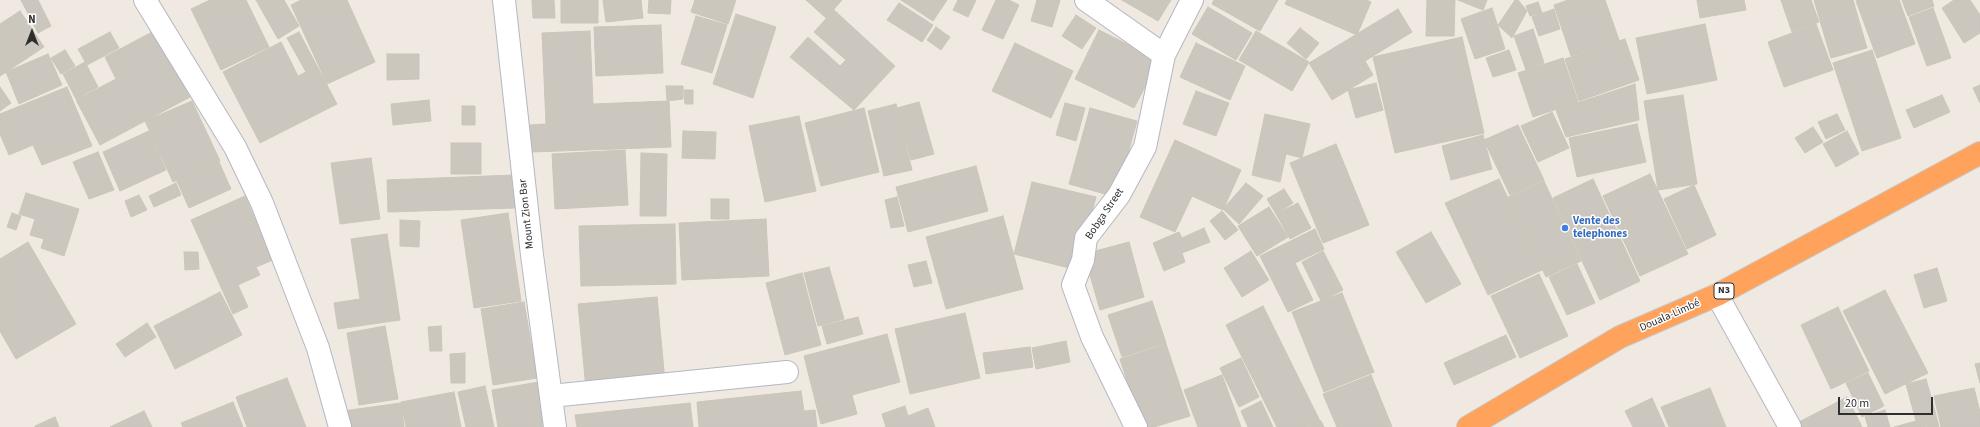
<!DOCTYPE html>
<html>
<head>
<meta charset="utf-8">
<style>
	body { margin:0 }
	#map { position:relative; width:1980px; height:427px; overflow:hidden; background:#efe9e1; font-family:"Source Sans 3",sans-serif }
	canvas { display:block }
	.north { position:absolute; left:12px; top:12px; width:40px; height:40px; -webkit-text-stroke:3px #fff; paint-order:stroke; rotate:0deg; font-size:11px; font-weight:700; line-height:16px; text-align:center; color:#2e2e2e }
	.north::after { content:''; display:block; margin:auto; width:14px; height:18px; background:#2e2e2e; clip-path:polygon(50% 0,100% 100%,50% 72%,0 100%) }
	.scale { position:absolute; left:1838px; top:397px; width:95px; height:18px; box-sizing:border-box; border:2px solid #2e2e2e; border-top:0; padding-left:5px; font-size:12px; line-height:14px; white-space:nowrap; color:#2e2e2e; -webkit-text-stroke:3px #fff; paint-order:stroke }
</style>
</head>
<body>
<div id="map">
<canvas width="1980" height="427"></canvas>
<div class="north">N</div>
<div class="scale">20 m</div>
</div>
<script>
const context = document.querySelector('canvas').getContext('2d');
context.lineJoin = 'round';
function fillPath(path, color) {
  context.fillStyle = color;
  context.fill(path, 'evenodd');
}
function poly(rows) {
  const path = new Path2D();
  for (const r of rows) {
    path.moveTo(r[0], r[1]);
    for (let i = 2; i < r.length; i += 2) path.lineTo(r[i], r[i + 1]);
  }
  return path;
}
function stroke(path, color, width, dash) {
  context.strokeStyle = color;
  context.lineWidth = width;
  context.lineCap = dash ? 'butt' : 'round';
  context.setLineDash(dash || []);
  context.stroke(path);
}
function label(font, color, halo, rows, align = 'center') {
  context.font = font + ' "Source Sans 3",sans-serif';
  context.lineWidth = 3;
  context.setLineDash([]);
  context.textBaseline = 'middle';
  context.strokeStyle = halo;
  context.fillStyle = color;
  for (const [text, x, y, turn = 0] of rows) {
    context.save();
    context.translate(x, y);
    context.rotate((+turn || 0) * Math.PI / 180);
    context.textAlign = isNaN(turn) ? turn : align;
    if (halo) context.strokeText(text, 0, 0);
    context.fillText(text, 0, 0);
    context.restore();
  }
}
const building = poly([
	[21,0,38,0,51,26,38,33,21,0],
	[210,0,246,0,269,47,221,70,191,9,210,0],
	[256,0,284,0,299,26,278,39,256,0],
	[301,0,347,0,375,62,327,84,291,5,301,0],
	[532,0,554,0,555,18,533,18,532,0],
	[561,0,598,0,598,23,561,23,561,0],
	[603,0,641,0,643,18,606,22,603,0],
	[649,0,671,0,670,14,648,13,649,0],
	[695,0,736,0,728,24,691,12,695,0],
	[806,0,842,0,826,18,806,0],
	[901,0,947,0,933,21,901,0],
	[958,0,976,0,968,17,953,10,958,0],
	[996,0,1009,0,1019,5,1003,39,982,30,996,0],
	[1037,0,1060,0,1052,27,1031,21,1037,0],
	[1122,0,1171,0,1158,21,1122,0],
	[1214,0,1278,0,1260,31,1212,4,1214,0],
	[1287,0,1366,0,1371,2,1357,35,1285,4,1287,0],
	[1427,0,1455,0,1454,36,1426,36,1427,0],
	[1458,0,1487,0,1483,10,1458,0],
	[1515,0,1518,0,1527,11,1512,38,1498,25,1515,0],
	[1568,0,1605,0,1619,40,1571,56,1554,5,1568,0],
	[1697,0,1744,0,1746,10,1700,18,1697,0],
	[1781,0,1811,0,1819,22,1792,32,1781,0],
	[1814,0,1853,0,1867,48,1831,58,1814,0],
	[1859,0,1899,0,1915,44,1877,58,1856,1,1859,0],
	[1902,0,1932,0,1934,6,1908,16,1902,0],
	[1954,0,1970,0,1980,15,1980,33,1964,43,1942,8,1954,0],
	[1538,2,1542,13,1530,16,1526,6,1538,2],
	[899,3,933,25,922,42,887,20,899,3],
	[1208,7,1252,33,1236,60,1192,34,1208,7],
	[1492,8,1505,49,1475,59,1461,19,1492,8],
	[1933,8,1951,58,1927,66,1909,17,1933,8],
	[1398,9,1412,32,1365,61,1373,75,1332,100,1309,63,1398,9],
	[1554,9,1560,29,1539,36,1532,17,1554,9],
	[834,10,895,66,854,110,790,57,808,37,840,66,846,60,814,32,834,10],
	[20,11,44,47,0,76,0,24,20,11],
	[736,14,776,27,753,98,713,84,736,14],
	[1076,15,1096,28,1082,49,1062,36,1076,15],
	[696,16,727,25,712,73,681,64,696,16],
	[1705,24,1717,80,1647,94,1636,38,1705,24],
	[1816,24,1833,70,1784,87,1768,42,1816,24],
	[661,25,663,73,596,76,594,27,661,25],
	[936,27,950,37,941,50,927,40,936,27],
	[1300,28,1319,43,1306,59,1287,43,1300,28],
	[1533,29,1544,63,1526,70,1514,36,1533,29],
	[1099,30,1159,60,1134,108,1075,79,1099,30],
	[154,31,190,97,100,145,76,100,116,79,105,57,154,31],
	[590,31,593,104,669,101,671,147,531,152,530,125,546,124,542,33,590,31],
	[1256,31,1309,62,1292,91,1239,60,1256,31],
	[110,32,119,48,87,65,78,49,110,32],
	[299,32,337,104,260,143,223,72,281,42,298,76,306,72,287,38,299,32],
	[1462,37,1484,133,1395,153,1373,57,1462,37],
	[1625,39,1639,80,1579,101,1565,59,1625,39],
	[1015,43,1073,71,1051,118,992,91,1015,43],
	[1196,43,1245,66,1230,100,1180,77,1196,43],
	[65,50,75,66,61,74,51,58,65,50],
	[1509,50,1516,70,1493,77,1486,58,1509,50],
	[1872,50,1901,138,1862,151,1833,63,1872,50],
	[48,54,62,85,19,104,6,72,48,54],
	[387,54,419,54,419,79,387,80,387,54],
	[1563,58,1578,102,1533,117,1518,73,1563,58],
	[85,62,98,87,76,99,63,74,85,62],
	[1376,83,1383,110,1356,118,1348,90,1376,83],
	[1635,84,1639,120,1566,137,1556,110,1635,84],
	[1980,85,1980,103,1973,88,1980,85],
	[666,86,683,86,683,99,667,101,666,86],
	[0,87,11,103,0,111,0,87],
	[67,87,92,146,42,165,33,145,9,155,0,134,0,114,67,87],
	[684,90,693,90,693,104,685,104,684,90],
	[1196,91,1229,103,1216,136,1183,124,1196,91],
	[1683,95,1697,184,1658,190,1644,101,1683,95],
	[1942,95,1950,112,1914,128,1906,110,1942,95],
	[429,100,431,121,393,125,391,104,429,100],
	[192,101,220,161,173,182,145,121,192,101],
	[919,102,934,154,911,160,897,108,919,102],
	[1065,103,1085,108,1076,141,1056,135,1065,103],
	[896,104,912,170,884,176,868,111,896,104],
	[462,106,475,106,475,125,462,125,462,106],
	[864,108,879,172,821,186,805,123,864,108],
	[1090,108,1137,121,1116,197,1069,184,1090,108],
	[1552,112,1569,148,1538,162,1521,126,1552,112],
	[1265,114,1310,124,1302,158,1286,154,1280,182,1252,175,1265,114],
	[1837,114,1845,130,1826,139,1818,122,1837,114],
	[799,116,816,191,765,202,749,126,799,116],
	[1637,124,1646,162,1577,177,1569,138,1637,124],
	[1518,125,1544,180,1510,195,1484,140,1518,125],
	[1813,127,1823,142,1805,153,1795,138,1813,127],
	[149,131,166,170,120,191,103,152,149,131],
	[683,131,716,132,715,159,682,158,683,131],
	[1847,131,1859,154,1836,167,1823,144,1847,131],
	[1483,135,1492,169,1451,180,1442,146,1483,135],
	[1175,140,1241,170,1223,210,1192,196,1175,232,1140,217,1175,140],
	[451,143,481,143,481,174,451,174,451,143],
	[1336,144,1369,225,1323,243,1290,163,1336,144],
	[625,150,628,205,555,209,552,154,625,150],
	[98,152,114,190,89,199,73,162,98,152],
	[641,153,667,154,666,216,640,216,641,153],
	[371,158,380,219,340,224,331,163,371,158],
	[219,162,231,189,189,208,177,181,219,162],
	[976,166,988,211,908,232,896,187,976,166],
	[1650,174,1688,254,1640,276,1603,196,1650,174],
	[514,175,515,208,388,212,387,180,514,175],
	[1499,179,1542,270,1488,295,1445,203,1499,179],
	[1593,179,1640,281,1600,300,1553,198,1593,179],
	[1544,181,1581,261,1546,277,1508,197,1544,181],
	[1032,182,1096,197,1077,270,1014,254,1032,182],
	[176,183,181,195,154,207,149,196,176,183],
	[1246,183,1263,196,1239,224,1223,209,1246,183],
	[1694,185,1716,235,1687,249,1664,199,1694,185],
	[1284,189,1293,203,1276,214,1267,199,1284,189],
	[26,193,79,209,64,256,41,248,44,239,30,235,35,219,19,214,26,193],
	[139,195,147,210,131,217,125,201,139,195],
	[245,196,273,260,256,267,260,275,238,285,248,307,233,314,191,220,245,196],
	[897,197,904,226,891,228,885,200,897,197],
	[711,199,729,199,729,219,711,219,711,199],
	[1298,203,1311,228,1290,239,1276,214,1298,203],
	[1269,207,1288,237,1257,256,1238,226,1269,207],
	[1222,211,1238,230,1225,240,1210,221,1222,211],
	[12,213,21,216,16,230,7,227,12,213],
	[508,213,521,301,474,308,461,220,508,213],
	[1003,216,1023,289,946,309,926,237,1003,216],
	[766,219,769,276,682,280,679,223,766,219],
	[400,220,420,221,419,247,400,246,400,220],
	[675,224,676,284,581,286,579,226,675,224],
	[1204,228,1210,242,1182,253,1185,262,1164,271,1153,243,1179,232,1182,238,1204,228],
	[1315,229,1324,249,1295,263,1313,300,1288,312,1260,256,1315,229],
	[1431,232,1461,284,1426,303,1396,252,1431,232],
	[387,234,400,320,338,329,334,303,360,299,351,239,387,234],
	[28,242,76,324,16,359,0,331,0,259,28,242],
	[1129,242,1144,297,1100,310,1084,254,1129,242],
	[1251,251,1269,280,1242,297,1224,268,1251,251],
	[1323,251,1343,290,1321,301,1302,262,1323,251],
	[184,252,198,252,199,269,185,270,184,252],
	[926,261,932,283,914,287,908,265,926,261],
	[1577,264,1595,303,1567,315,1549,277,1577,264],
	[829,267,844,319,818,326,804,273,829,267],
	[1937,268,1947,301,1924,308,1914,275,1937,268],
	[802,273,821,345,785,355,766,283,802,273],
	[1539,274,1568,336,1520,358,1491,296,1539,274],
	[1885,290,1928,373,1885,394,1843,311,1885,290],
	[220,292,242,335,175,369,154,326,220,292],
	[1342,293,1374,372,1324,392,1292,312,1342,293],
	[657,297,665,381,586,389,578,304,657,297],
	[1152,301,1166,343,1122,357,1108,315,1152,301],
	[524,302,537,378,493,385,481,309,524,302],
	[1263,306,1320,421,1307,427,1277,427,1226,325,1263,306],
	[1838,307,1869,371,1831,389,1801,325,1838,307],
	[965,313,980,378,910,394,895,329,965,313],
	[858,317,863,334,827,344,822,326,858,317],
	[147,323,156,337,125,357,116,344,147,323],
	[385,326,398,399,359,405,347,333,385,326],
	[441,326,442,351,430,351,428,327,441,326],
	[887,334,900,382,852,395,857,414,821,424,804,356,887,334],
	[1506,335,1516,357,1454,385,1444,363,1506,335],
	[1066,341,1070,362,1036,369,1032,348,1066,341],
	[1166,344,1190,416,1154,427,1142,427,1120,359,1166,344],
	[1030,347,1033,367,986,374,983,353,1030,347],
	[465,353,465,383,451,383,450,354,465,353],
	[1241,358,1259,397,1239,407,1220,368,1241,358],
	[1980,363,1980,383,1975,364,1980,363],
	[1868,373,1884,406,1862,417,1846,383,1868,373],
	[1222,375,1241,427,1198,427,1184,390,1222,375],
	[1371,375,1392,427,1337,427,1323,394,1371,375],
	[287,378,306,427,247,427,236,397,287,378],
	[1926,379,1936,415,1916,421,1906,384,1926,379],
	[539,382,547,427,498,427,492,390,539,382],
	[485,386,494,427,466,427,458,392,485,386],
	[1710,388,1726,427,1669,427,1661,407,1710,388],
	[1974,388,1980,412,1980,427,1941,427,1934,396,1974,388],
	[801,391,804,411,815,410,817,427,699,427,697,402,801,391],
	[454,392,461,427,406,427,401,402,454,392],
	[1847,397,1862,427,1801,427,1799,422,1847,397],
	[1652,398,1665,427,1633,427,1625,411,1652,398],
	[1261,401,1273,427,1248,427,1241,411,1261,401],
	[233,402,243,427,183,427,181,423,233,402],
	[401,403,404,427,345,427,343,411,401,403],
	[690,403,693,427,577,427,575,415,690,403],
	[905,406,908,416,928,408,935,427,886,427,882,414,905,406],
	[1885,410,1890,427,1868,427,1865,416,1885,410],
	[144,411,152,427,110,427,144,411],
	[1936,416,1939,427,1927,427,1925,419,1936,416],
	[55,417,59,427,35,427,35,426,55,417],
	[1924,419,1926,427,1894,427,1924,419],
	[1321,421,1324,427,1309,427,1321,421]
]);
fillPath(building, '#cbc7bf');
stroke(building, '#cbc5ba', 1);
const street = poly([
	[145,0,235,147,262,203,318,348,340,427],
	[504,0,532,255,555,427],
	[1086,0,1164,55],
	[1717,295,1790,427],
	[551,396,787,372],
	[1136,427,1092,337,1073,285,1083,260,1086,238,1119,195,1145,147,1164,55,1192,0]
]);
const highway = poly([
	[1468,427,1620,337,1717,295,1980,153]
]);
stroke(street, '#b4b7c1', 24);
stroke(highway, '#c9c9c9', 24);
stroke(street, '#fff', 22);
stroke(highway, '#ffa35c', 22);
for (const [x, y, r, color] of [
	[1565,228,4,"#3f7fe0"]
]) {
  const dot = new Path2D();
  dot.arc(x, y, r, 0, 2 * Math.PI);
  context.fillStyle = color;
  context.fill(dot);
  stroke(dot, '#fff', 1.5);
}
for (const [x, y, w] of [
	[1724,291,20]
]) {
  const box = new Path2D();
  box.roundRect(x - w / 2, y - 8, w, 16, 3);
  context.fillStyle = '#fff';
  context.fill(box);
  stroke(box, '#2e2e2e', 1);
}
label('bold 10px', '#2e2e2e', null, [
	["N3",1724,291]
]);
label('11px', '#2e2e2e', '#fff', [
	["Mount Zion Bar",527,214,-96],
	["Bobga Street",1105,214,-56],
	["Douala-Limbé",1670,316,-24]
]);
label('bold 11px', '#366cbe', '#fff', [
	["Vente des",1573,222],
	["telephones",1573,235]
], 'left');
</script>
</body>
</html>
